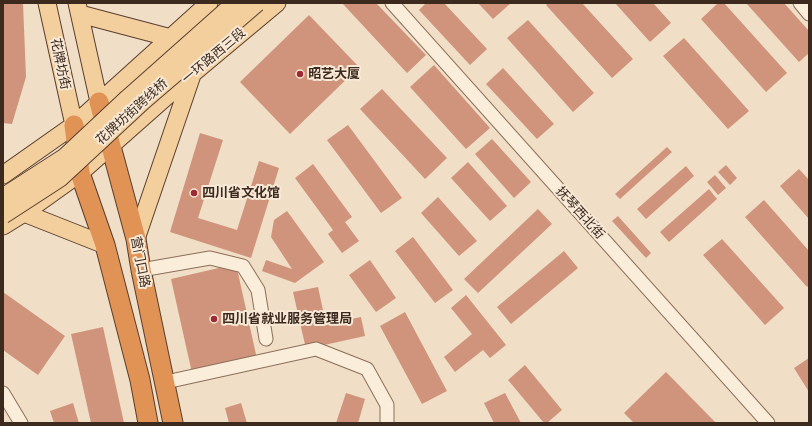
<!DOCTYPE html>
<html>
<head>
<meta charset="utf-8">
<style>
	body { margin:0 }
	#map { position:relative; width:812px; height:426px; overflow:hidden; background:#f0dec6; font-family:"Roboto Serif",serif }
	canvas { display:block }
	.frame { position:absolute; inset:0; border:4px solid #3c2a1f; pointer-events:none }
</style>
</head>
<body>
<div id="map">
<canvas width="812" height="426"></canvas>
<div class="frame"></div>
</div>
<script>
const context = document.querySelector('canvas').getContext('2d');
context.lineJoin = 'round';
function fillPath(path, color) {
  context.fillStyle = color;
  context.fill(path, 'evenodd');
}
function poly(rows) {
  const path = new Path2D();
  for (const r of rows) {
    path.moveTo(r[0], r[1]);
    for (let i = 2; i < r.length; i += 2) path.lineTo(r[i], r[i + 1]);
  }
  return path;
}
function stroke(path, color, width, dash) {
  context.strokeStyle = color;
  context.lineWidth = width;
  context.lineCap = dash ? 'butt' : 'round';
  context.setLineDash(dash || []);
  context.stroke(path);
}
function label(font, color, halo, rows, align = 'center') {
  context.font = font + ' "Roboto Serif","Noto Sans SC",serif';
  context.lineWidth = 4;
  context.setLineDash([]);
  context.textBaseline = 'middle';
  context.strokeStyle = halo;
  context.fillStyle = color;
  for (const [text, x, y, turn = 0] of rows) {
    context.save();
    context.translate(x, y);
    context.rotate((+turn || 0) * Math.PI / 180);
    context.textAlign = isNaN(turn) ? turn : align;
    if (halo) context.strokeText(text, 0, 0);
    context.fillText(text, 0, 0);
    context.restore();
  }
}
fillPath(poly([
	[3,3,23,3,26,77,12,124,3,123],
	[342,3,376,3,426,55,407,73],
	[426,3,444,3,487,49,470,65,419,10],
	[478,3,511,3,493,19],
	[548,3,582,3,633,59,612,78,546,5],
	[615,3,653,3,671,23,650,42],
	[718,3,724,3,787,73,766,92,701,19],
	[746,3,784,3,809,31,809,53,799,62],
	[309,15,359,67,290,134,240,82],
	[528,20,594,93,573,112,507,38],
	[684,38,749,111,728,129,663,56],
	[434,65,490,128,466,149,410,87],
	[503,68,554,124,537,139,486,84],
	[382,89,447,158,425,179,360,109],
	[348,125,402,198,381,213,327,140],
	[200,133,223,140,198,218,237,230,259,161,279,168,251,258,170,232],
	[492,139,531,182,514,198,475,154],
	[667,147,672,152,620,199,615,194],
	[468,162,507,206,490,221,451,178],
	[313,164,352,217,345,222,359,241,342,253,328,234,333,230,295,178],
	[726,165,737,178,730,185,718,172],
	[686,166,694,176,646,219,637,209],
	[799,169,809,180,809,219,780,186],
	[715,175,726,188,718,195,707,182],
	[709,189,717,199,669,242,660,232],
	[438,197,477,241,459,256,421,213],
	[764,200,809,251,809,285,807,287,745,217],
	[538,209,552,224,478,293,464,279],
	[287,211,324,262,295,283,262,271,266,260,292,269,271,237,274,220],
	[618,216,651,253,646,258,612,221],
	[413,237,453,290,435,303,395,251],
	[722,239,784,308,765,325,703,255],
	[564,251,578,268,511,324,497,307],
	[370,260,396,298,376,312,349,275],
	[236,264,257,359,192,373,171,279],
	[318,287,326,324,361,317,365,336,306,349,293,292],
	[3,292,65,336,38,375,3,350],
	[466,295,506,345,490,358,483,350,455,372,444,357,472,334,451,308],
	[405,312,447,391,422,404,380,326],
	[103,327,124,423,91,423,71,334],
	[809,358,809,392,794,368],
	[525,365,562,410,547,423,544,423,508,380],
	[666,372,716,423,634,423,624,413],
	[346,393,365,399,358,423,336,423],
	[505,393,521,423,494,423,484,403],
	[73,403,79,423,54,423,50,411],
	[241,403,247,423,229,423,225,408]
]), '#cf947b');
const minor = poly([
	[392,3,768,423],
	[800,3,809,14],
	[141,270,210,258,243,266,258,290,266,339],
	[166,382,316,349,367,369,387,405,387,423],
	[3,393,21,423]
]);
const major = poly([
	[47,3,74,125],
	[77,3,99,102],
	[80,14,171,38],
	[3,175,74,125,209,3],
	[24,213,105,245],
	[3,226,24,213,80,173,192,74,277,3],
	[136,239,192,75]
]);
const highway = poly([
	[99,102,136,239,141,270,173,423],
	[74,125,80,173,105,245,140,380,148,423]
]);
stroke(minor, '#8c6f5b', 15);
stroke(major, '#5a3e2f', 19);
stroke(highway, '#5a3e2f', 21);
stroke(minor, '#faedda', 13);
stroke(major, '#f3cf9d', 17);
stroke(highway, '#e09355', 19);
const majorBridge = poly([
	[3,197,65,157,128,98,235,3],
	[3,215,60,178,143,101,257,3]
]);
stroke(majorBridge, '#5a3e2f', 19, []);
stroke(majorBridge, '#f3cf9d', 17);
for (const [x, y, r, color] of [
	[300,74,4,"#9d2937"],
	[194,193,4,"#9d2937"],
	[214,319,4,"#9d2937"]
]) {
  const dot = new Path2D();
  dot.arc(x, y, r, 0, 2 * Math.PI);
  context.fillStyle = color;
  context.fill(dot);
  stroke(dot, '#f7e9d6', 1.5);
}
label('13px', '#3c2a1f', '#f7e9d6', [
	["一环路西三段",214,56,-40],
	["花牌坊街",60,64,78],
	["花牌坊街跨线桥",132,112,-42],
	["抚琴西北街",580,213,48],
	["营门口路",140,262,79]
]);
label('bold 13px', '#3c2a1f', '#f7e9d6', [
	["昭艺大厦",308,74],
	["四川省文化馆",202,193],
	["四川省就业服务管理局",222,319]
], 'left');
</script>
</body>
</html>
